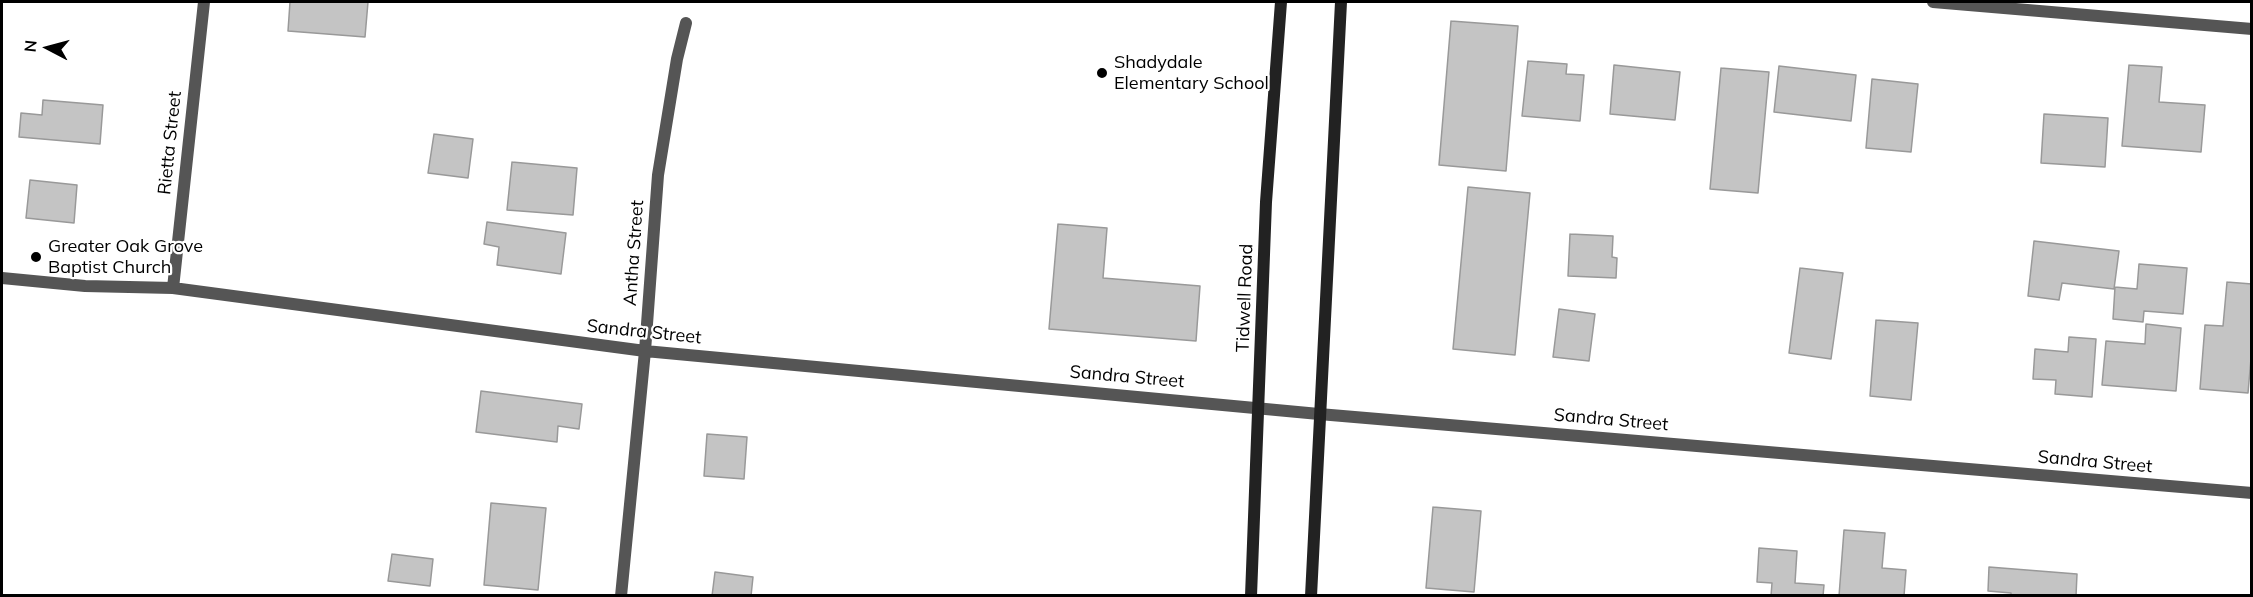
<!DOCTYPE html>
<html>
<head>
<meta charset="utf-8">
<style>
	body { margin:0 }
	#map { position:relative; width:2253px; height:597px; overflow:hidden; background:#fff; font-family:Mulish,sans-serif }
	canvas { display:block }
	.frame { position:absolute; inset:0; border:3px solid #000; pointer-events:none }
	.north { position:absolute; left:18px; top:18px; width:60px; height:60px; -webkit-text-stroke:4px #fff; paint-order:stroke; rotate:276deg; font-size:16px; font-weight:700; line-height:24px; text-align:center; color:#000 }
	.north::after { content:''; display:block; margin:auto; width:21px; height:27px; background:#000; clip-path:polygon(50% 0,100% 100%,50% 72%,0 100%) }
</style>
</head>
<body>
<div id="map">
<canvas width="2253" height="597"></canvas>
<div class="frame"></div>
<div class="north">N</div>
</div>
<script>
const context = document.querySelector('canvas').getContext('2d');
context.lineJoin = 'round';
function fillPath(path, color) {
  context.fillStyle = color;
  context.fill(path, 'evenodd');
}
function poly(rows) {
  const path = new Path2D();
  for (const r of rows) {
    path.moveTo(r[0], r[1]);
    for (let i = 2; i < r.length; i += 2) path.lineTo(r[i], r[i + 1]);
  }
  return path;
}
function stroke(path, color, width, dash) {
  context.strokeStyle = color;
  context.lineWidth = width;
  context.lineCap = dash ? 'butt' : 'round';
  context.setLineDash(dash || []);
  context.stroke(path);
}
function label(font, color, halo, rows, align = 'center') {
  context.font = font + ' Mulish,sans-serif';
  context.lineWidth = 4.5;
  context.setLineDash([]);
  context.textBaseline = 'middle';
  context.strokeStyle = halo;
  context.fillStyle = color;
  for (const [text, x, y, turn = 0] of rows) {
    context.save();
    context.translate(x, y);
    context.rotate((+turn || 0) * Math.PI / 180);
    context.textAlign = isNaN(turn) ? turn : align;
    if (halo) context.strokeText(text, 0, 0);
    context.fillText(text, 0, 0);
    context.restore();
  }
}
const building = poly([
	[290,2,368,2,365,37,288,31,290,2],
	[1451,21,1518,26,1506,171,1439,165,1451,21],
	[1528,61,1567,64,1566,74,1584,75,1580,121,1522,116,1528,61],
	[1614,65,1680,72,1675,120,1610,114,1614,65],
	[2129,65,2162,67,2159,102,2205,105,2201,152,2122,146,2129,65],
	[1779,66,1856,75,1851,121,1774,112,1779,66],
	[1721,68,1769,72,1758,193,1710,189,1721,68],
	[1872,79,1918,84,1911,152,1866,148,1872,79],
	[43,100,103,105,100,144,19,137,21,113,42,115,43,100],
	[2044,114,2108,118,2105,167,2041,163,2044,114],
	[434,134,473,139,468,178,428,173,434,134],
	[512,162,577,168,573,215,507,210,512,162],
	[30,180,77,185,74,223,26,218,30,180],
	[1468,187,1530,193,1515,355,1453,349,1468,187],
	[487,222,566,233,561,274,497,265,499,247,484,244,487,222],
	[1058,224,1107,228,1103,278,1200,286,1196,341,1049,329,1058,224],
	[1570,234,1613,236,1612,257,1617,258,1616,278,1568,276,1570,234],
	[2034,241,2119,251,2114,289,2062,283,2059,300,2028,296,2034,241],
	[2139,264,2187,268,2183,314,2144,311,2143,322,2113,319,2115,287,2137,289,2139,264],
	[1800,268,1843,273,1831,359,1789,353,1800,268],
	[2227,282,2252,284,2252,347,2248,393,2200,389,2205,325,2223,326,2227,282],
	[1559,309,1595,314,1589,361,1553,357,1559,309],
	[1876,320,1918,323,1911,400,1870,396,1876,320],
	[2146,324,2181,328,2176,391,2102,385,2106,341,2145,344,2146,324],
	[2069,337,2096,339,2092,397,2055,394,2056,380,2033,379,2035,349,2068,352,2069,337],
	[481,391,582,404,579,429,558,426,557,442,476,432,481,391],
	[707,434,747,437,744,479,704,476,707,434],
	[491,503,546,508,538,590,484,585,491,503],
	[1433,507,1481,511,1474,592,1426,588,1433,507],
	[1844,530,1885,533,1882,568,1906,570,1904,596,1839,596,1844,530],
	[1759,548,1797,551,1795,583,1824,585,1823,596,1771,596,1772,583,1757,582,1759,548],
	[392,554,433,559,430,586,388,581,392,554],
	[1989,567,2077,574,2076,596,2011,596,2011,593,1988,591,1989,567],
	[715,572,753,577,751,596,712,596,715,572]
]);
fillPath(building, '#c4c4c4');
stroke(building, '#999', 1.5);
stroke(poly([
	[1933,2,2252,29],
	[2,278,85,286,173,288,645,351,1319,414,2252,493],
	[173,288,204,2],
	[621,596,645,351,658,175,677,59,686,23]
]), '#555', 12);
stroke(poly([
	[1251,596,1266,202,1281,2],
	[1311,596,1341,2]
]), '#222', 12);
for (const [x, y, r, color] of [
	[1102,73,6,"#000"],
	[36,257,6,"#000"]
]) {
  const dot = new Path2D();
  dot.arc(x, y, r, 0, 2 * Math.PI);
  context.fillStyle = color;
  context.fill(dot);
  stroke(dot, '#fff', 2);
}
label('18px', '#000', '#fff', [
	["Shadydale",1114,63],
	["Elementary School",1114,84],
	["Greater Oak Grove",48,247],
	["Baptist Church",48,268]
], 'left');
label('18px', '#000', '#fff', [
	["Rietta Street",170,143,-84],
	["Antha Street",634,253,-86],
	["Tidwell Road",1245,298,-88],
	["Sandra Street",644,332,6],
	["Sandra Street",1127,377,5],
	["Sandra Street",1611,420,5],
	["Sandra Street",2095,462,5]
]);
</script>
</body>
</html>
